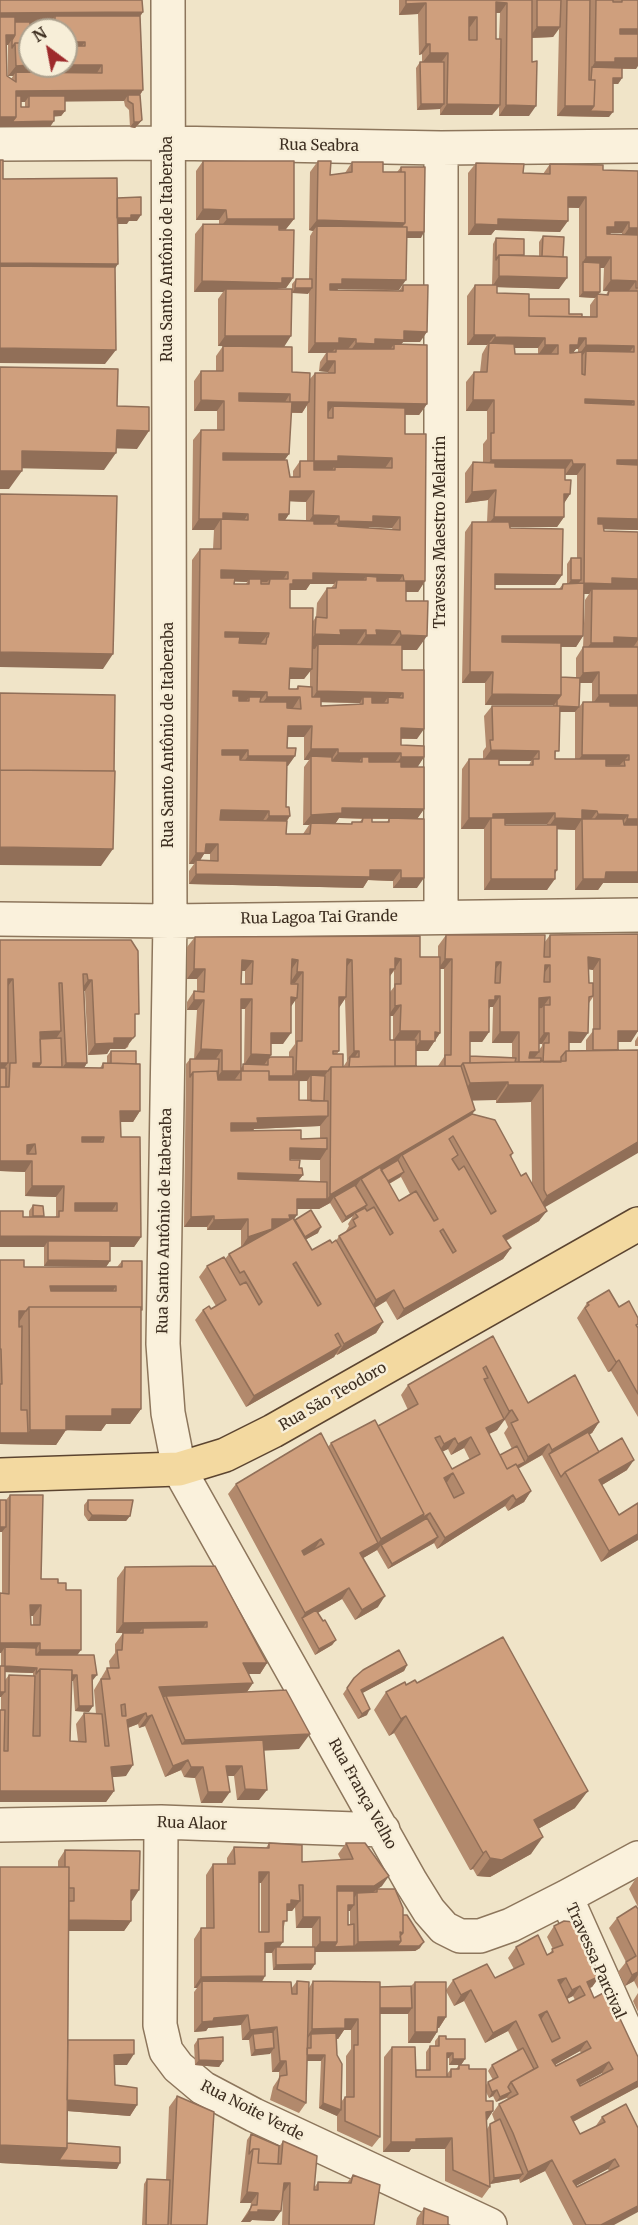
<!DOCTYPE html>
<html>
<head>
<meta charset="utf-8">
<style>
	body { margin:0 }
	#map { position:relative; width:638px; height:2225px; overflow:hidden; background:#f0e4c8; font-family:Merriweather,serif }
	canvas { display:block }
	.north { position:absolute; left:18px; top:18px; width:60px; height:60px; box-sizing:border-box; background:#f7eed8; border:2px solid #ada18e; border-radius:50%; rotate:328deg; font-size:16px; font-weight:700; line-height:24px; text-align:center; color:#3d2e20 }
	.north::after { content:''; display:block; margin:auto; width:21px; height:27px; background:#9e2a2b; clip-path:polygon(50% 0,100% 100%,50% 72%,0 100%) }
</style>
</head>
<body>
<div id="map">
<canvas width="638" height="2225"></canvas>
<div class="north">N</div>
</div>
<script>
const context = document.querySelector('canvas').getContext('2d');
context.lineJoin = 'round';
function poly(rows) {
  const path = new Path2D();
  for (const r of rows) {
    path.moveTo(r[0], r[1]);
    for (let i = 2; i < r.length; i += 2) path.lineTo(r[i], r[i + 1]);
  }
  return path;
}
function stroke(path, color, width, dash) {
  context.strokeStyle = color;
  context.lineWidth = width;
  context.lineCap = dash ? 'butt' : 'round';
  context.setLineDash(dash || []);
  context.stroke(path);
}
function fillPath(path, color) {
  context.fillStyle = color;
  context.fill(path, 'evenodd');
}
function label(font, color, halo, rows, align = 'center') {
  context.font = font + ' Merriweather,serif';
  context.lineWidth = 5;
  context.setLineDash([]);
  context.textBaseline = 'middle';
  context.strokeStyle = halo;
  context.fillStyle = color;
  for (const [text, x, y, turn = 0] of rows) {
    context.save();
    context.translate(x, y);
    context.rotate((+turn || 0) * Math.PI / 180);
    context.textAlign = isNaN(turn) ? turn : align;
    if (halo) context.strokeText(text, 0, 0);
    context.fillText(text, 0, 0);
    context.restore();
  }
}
const minor = poly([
	[168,0,170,921,163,1344,168,1413,179,1469,411,1882,429,1911,444,1928,460,1936,480,1936,511,1925,566,1897,638,1858],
	[0,144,168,143,441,148,638,146],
	[441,916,441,148],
	[0,919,170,921,638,915],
	[161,1822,160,2025,166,2051,178,2067,203,2088,254,2115,490,2225],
	[0,1825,161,1822,383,1830],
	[566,1897,638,2058]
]);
const major = poly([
	[0,1475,179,1469,225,1455,273,1431,638,1224]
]);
stroke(minor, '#8d765c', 36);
stroke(major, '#5b4430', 36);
stroke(minor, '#faf1dc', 33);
stroke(major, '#f3d9a0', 33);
fillPath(poly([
	[0,0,143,12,140,16,143,90,140,95,142,120,138,125,135,128,130,127,129,110,125,106,124,101,65,101,65,111,61,116,54,116,50,127,0,127],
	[30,27,47,27,47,30,66,30,66,66,30,66],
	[6,45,8,45,8,76,13,76,11,79,7,76],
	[21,102,25,102,25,107,21,107],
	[399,0,638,0,636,69,622,69,622,78,618,84,613,84,609,117,557,116,559,29,553,37,532,38,529,116,499,116,499,107,492,115,440,115,440,109,417,110,416,68,420,62,422,62,422,54,419,55,418,14,399,15],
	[496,13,500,13,499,39,496,39],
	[203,161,294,219,286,229,293,278,286,288,278,289,292,289,292,284,296,279,309,279,310,236,313,231,309,230,310,172,318,161,330,175,345,173,352,162,383,172,397,172,401,167,421,238,407,238,399,290,338,289,337,290,399,291,403,285,420,342,403,342,401,344,427,404,419,415,405,415,405,434,425,581,418,592,406,592,406,601,417,650,402,650,402,670,417,739,401,739,401,745,424,757,417,767,424,809,417,819,417,888,393,888,393,881,368,880,363,888,189,884,189,871,194,864,189,864,192,560,200,549,213,549,214,530,192,530,193,440,201,430,217,430,217,411,194,411,194,381,201,371,216,371,216,356,223,346,218,346,218,299,223,292,194,292,195,234,203,224,219,224,219,220,196,220,196,171],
	[292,293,309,293,308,353,326,353,320,362,319,371,328,372,328,373,315,373,309,380,292,372,284,347],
	[307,405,307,461,300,461,293,471,293,477,290,477,284,460,289,454,291,413,302,413],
	[290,501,306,502,306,521,285,520,289,514],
	[369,527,392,528,393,530,368,528],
	[234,581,247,582,246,584,234,584],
	[310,584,334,584,331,588,327,588,317,603,316,617,313,621,290,608,290,590,306,590],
	[310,671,310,687,298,686,296,689,289,689,289,679,304,679],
	[321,702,360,703,359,704,321,706],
	[287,737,304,737,304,760,309,760,304,767,303,825,309,825,303,834,286,834,287,821,290,816,286,807,287,766,295,756,287,748],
	[339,818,362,819,360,822,352,822,351,824,335,824],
	[372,819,389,819,387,822,372,822],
	[204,854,210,854,210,861,200,860],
	[476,163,523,173,543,174,550,164,603,170,638,171,638,530,604,529,604,531,638,532,638,883,603,883,598,890,575,890,575,830,557,829,557,870,547,890,484,890,484,829,461,829,462,769,469,759,483,759,483,751,486,747,484,716,492,706,553,706,553,705,485,705,485,683,462,683,465,532,472,522,487,522,488,500,465,503,465,473,473,462,483,463,483,444,487,439,487,411,466,411,466,382,474,372,480,372,482,354,487,345,467,345,467,296,475,285,492,285,493,244,496,238,524,256,539,256,539,242,543,236,559,289,497,287,497,293,529,299,569,314,582,317,590,317,590,305,595,298,579,297,579,208,568,208,560,232,495,230,491,235,468,235,468,173],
	[611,233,622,233,622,234,610,234],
	[600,268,604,268,603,291,608,291,606,295,598,294,600,292],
	[514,348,538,348,538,354,515,354],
	[576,349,578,349,578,352,573,352],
	[565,470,565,475,577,475,577,558,571,558,567,564,567,584,563,584,559,589,495,589,495,585,555,585,562,575,510,527,557,527,564,517,564,503,570,494,565,480],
	[584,594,589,594,585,600,583,647,576,658,576,678,561,677,561,647,576,647,583,636],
	[580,683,592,683,592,702,583,702,579,707],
	[560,712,575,712,575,759,555,759],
	[499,761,531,761,529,765,499,765],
	[505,824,547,824,547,825,505,825],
	[638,934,631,1042,618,1042,539,1221,506,1241,511,1248,503,1259,397,1320,386,1301,375,1308,383,1322,376,1333,337,1355,336,1354,334,1357,246,1407,195,1320,203,1310,211,1309,216,1306,199,1277,207,1266,225,1259,229,1254,241,1247,241,1230,207,1230,207,1227,184,1227,186,1064,190,1059,194,1059,197,1010,187,1010,187,1002,194,991,197,991,197,979,187,979,187,947,195,937,420,957,438,957,438,946,446,935,544,943,550,935],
	[440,969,444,969,444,1057,438,1066,416,1066,416,1051,428,1051,440,1033],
	[588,969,593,970,593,983,589,983],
	[242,971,245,971,245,984,241,984],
	[394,971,394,987,390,992,390,976],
	[593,997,593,1031,586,1040,586,1050,569,1051,569,1043,581,1043,589,1003],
	[345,999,347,1061,343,1067,337,1054,339,1051,339,1007],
	[295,1000,295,1044,289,1052,289,1057,270,1057,271,1055,271,1044,283,1044,291,1006],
	[490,1007,493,1007,492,1043,512,1043,512,1057,470,1056,470,1042,482,1042,489,1032,489,1008],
	[241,1009,245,1009,244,1064,241,1068],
	[390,1016,393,1016,393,1040,390,1040],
	[539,1044,542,1044,542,1046,539,1050],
	[299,1081,307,1081,307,1101,299,1100],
	[472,1100,496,1100,496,1103,531,1102,532,1184,521,1176,511,1157,513,1153,472,1114,475,1110],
	[320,1126,320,1138,301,1139,253,1131,254,1129],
	[290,1159,320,1160,320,1182,298,1181,303,1175,299,1168],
	[401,1177,410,1194,399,1201,389,1184],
	[330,1203,342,1223,353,1216,348,1224,349,1226,346,1231,347,1232,339,1236,336,1241,312,1250,306,1239,318,1233,294,1219,297,1209,319,1209],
	[0,940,131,940,135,1020,128,1047,125,1049,110,1049,107,1054,88,1055,85,991,84,991,87,1063,84,1068,100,1068,103,1063,107,1063,107,1056,111,1051,136,1064,140,1111,133,1122,121,1122,121,1137,141,1237,134,1247,110,1247,110,1261,106,1267,44,1266,44,1247,0,1247,0,1211,23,1217,29,1217,29,1211,33,1205,44,1216,43,1217,55,1217,56,1216,56,1197,25,1196,25,1172,0,1171],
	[638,1036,638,1046,635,1046,635,1041],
	[0,1260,24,1267,117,1267,122,1261,141,1409,130,1424,106,1424,101,1431,66,1430,56,1445,0,1444],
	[587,1303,619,1307,638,1326,638,1417,611,1371,608,1372,577,1318],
	[493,1336,528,1403,599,1422,592,1433,589,1434,599,1452,627,1470,602,1485,619,1515,638,1540,601,1562,542,1455,518,1469,531,1491,524,1502,508,1511,505,1506,437,1549,434,1543,388,1569,377,1550,363,1558,378,1607,355,1620,342,1599,318,1613,336,1640,332,1645,315,1655,228,1494,236,1484,328,1447,331,1443,378,1426,408,1410,401,1395,408,1385],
	[505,1420,508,1427,504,1433,512,1449,500,1455,489,1434,497,1430,503,1421],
	[464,1448,470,1460,452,1469,442,1452,448,1449,451,1455],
	[10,1495,41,1579,58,1583,66,1590,77,1655,93,1680,89,1712,75,1711,73,1681,72,1681,70,1741,78,1741,76,1724,84,1713,96,1714,94,1690,107,1668,110,1668,109,1661,115,1653,115,1644,123,1633,139,1633,116,1633,117,1578,125,1567,215,1566,267,1663,260,1674,249,1674,253,1683,247,1692,299,1749,264,1750,259,1800,237,1800,234,1776,227,1776,222,1803,201,1803,195,1778,184,1777,181,1770,165,1777,145,1726,139,1728,138,1724,128,1728,126,1776,112,1777,114,1791,106,1802,0,1802,0,1710,1,1710,1,1697,0,1697,1,1666,1,1653,0,1653,0,1593,2,1594,2,1532,0,1532,0,1500,6,1500],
	[30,1616,33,1616,33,1625,31,1625],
	[5,1672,33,1673,33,1676,9,1675,5,1680],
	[88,1500,130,1516,126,1521,88,1521,84,1515,84,1505],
	[407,1665,404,1671,362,1693,367,1715,358,1719,343,1694,354,1678],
	[417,1683,575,1808,538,1829,531,1854,490,1877,477,1876,473,1869,470,1870,394,1733,389,1736,374,1710,386,1692,406,1685],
	[269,1843,302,1862,341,1860,338,1854,346,1843,382,1886,377,1889,403,1915,420,1948,415,1951,315,1952,315,1964,311,1970,273,1970,272,1953,265,1953,265,1976,262,1982,291,1989,297,1981,309,1988,313,1981,380,1987,411,1986,415,1982,446,1990,453,1980,495,1978,514,1969,508,1958,516,1947,547,1955,549,1954,553,1949,547,1937,554,1926,600,1976,592,1987,589,1988,594,1998,638,2057,638,2087,573,2122,580,2134,595,2127,602,2117,626,2104,614,2225,573,2225,545,2171,520,2183,519,2179,490,2184,490,2187,482,2198,445,2181,445,2149,411,2149,409,2152,383,2152,384,2057,392,2047,416,2070,426,2070,426,2052,430,2046,435,2046,435,2041,439,2036,446,2039,465,2059,461,2065,449,2065,449,2058,447,2058,447,2074,451,2069,456,2069,459,2065,469,2069,486,2085,488,2082,493,2080,488,2071,492,2065,518,2051,508,2031,485,2043,464,2001,454,2006,446,1991,446,2017,439,2028,437,2028,437,2032,430,2043,408,2043,408,2014,380,2014,380,2137,372,2147,337,2131,337,2116,319,2108,321,2061,307,2061,306,2103,299,2113,270,2100,273,2087,279,2078,279,2072,272,2072,271,2053,251,2056,249,2040,242,2040,241,2025,208,2028,206,2031,194,2032,194,1992,197,1988,194,1988,194,1939,201,1928,206,1928,206,1875,213,1864,227,1864,227,1858,234,1847,266,1848],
	[259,1883,261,1883,261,1932,259,1932],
	[295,1907,296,1928,312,1928,312,1947,280,1947,287,1911,292,1911],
	[348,1911,350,1911,350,1925,348,1925],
	[573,1996,575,2000,569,2003,567,1999],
	[344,2030,351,2030,351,2049,346,2056,346,2097,345,2097,341,2102,337,2055,336,2039,338,2039],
	[580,2051,581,2053,556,2066,555,2065],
	[602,2073,602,2074,580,2086,580,2085],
	[486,2092,489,2098,493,2096,496,2102,507,2098,508,2099,499,2104,492,2114,495,2122,490,2124,487,2129,486,2121,493,2111,486,2101],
	[608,2169,609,2171,577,2187,576,2186],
	[65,1850,132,1901,131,1901,131,1921,124,1931,69,1931,68,2040,127,2065,114,2065,115,2085,137,2105,130,2116,67,2111,67,2143,117,2169,0,2163,0,1867,58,1867,58,1861],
	[638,1877,638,1907,629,1889,636,1878],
	[638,1909,638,1989,634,1981,625,1986,618,1972,626,1962,609,1928,617,1918],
	[638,1993,638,2012,633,2001],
	[198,2039,223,2061,219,2067,195,2065,194,2045],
	[177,2096,207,2225,142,2225,144,2184,147,2179,166,2180,169,2107],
	[251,2134,279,2147,283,2141,314,2188,318,2182,347,2183,353,2175,374,2225,282,2225,283,2193,274,2221,252,2220,250,2222,241,2222,250,2208,251,2203,240,2203,247,2140],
	[424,2208,448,2225,416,2225,417,2218]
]), '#b2896c');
fillPath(poly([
	[496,2,507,3,500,13,489,13],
	[426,3,418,14,399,15,406,4],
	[143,12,133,27,55,16,47,27,0,28,0,13],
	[469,17,477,17,470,27,462,28],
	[537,27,560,27,553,37,529,38],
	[620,29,638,29,638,39,612,40],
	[6,35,15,35,8,45,0,45],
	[66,42,85,42,77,52,66,53],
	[426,44,430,44,422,54,419,55],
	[430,53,448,53,440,64,422,63],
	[615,58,638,58,638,66,636,69,592,67,595,62],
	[66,65,102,65,95,76,16,72,13,76,8,76,16,66],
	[613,78,622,78,618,84,609,84],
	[143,90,136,101,128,95,124,101,29,102,29,96,25,102,12,102,16,91],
	[421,104,444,104,440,109,417,110],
	[447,104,500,105,492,115,440,115],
	[506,105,536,106,529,116,499,116],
	[565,106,594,106,613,112,609,117,557,116],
	[54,111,65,111,61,116,50,117],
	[0,117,16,117,54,121,50,127,0,127],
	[142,120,135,128,130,127,134,122],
	[568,197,586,197,579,208,561,207],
	[203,209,226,210,219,220,196,220],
	[131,215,141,215,137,221,129,221,127,224,109,224,113,218],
	[227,219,294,219,286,229,219,229],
	[498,219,568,221,560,232,495,230,491,235,468,235,475,224],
	[317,220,405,223,397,233,317,226,313,231,309,230],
	[615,222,629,222,622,233,611,233,607,238,607,227],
	[629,228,638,228,638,239,622,238],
	[401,232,424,232,421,238,397,238],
	[586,257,611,257,604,268,583,268,583,262,579,268],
	[0,263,118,264,106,282,0,280],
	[499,276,567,278,559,289,492,287],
	[282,278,293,278,286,288,278,288,275,293,226,289,223,292,194,292,202,281],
	[342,279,406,280,399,290,338,289,335,294,322,294,330,284],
	[611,280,636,281,628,292,603,291],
	[295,288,312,288,308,294,292,293],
	[583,292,600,292,595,298,579,297],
	[404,331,427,332,420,342,403,342,397,350,394,344,390,350,348,354,356,343],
	[474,335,495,335,487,345,467,345],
	[225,336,291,336,284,347,218,346],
	[495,337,545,338,538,348,489,348,489,345],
	[339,338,356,339,348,349,335,349,331,353,327,352,326,353,308,353,315,343],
	[579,338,586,338,578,349,576,349,571,356,562,355,570,345],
	[545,345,558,345,550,355,538,355],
	[586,345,634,346,626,357,586,351,582,356,578,356],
	[0,348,116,350,105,364,0,363],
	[327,361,335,361,328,372,319,371],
	[239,393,290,394,283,405,232,404],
	[585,399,634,401,627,411,578,410],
	[201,400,224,401,217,411,194,411],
	[473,400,494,400,487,411,466,411],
	[290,402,309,402,302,413,283,412],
	[328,402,427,404,419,415,333,413,333,406,328,413],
	[117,430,149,431,137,449,104,448],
	[22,451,116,453,104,470,9,468],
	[223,453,289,454,281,465,216,464],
	[338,456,392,458,385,468,334,467,331,472,307,472,314,461],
	[491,460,572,460,565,470,483,470],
	[617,460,638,460,638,471,610,470],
	[573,464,585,464,577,475,565,475],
	[0,471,22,471,9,489,0,489],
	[496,490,488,500,465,503,472,492],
	[290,491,314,491,306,502,282,501],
	[564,494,570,494,563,505],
	[223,513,248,514,241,525,221,519,214,530,192,530,199,519],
	[279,514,289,514,282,525,272,525],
	[313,515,339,516,332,526,306,526],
	[373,516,400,517,392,528,369,527,365,532,332,532,339,521],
	[494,517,564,517,557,527,486,527],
	[598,518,638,519,638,530,591,529],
	[221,570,288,572,281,583,270,579,267,582,249,582,249,579,247,582,214,581],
	[313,573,403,575,396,586,366,580,366,576,361,585,337,580,334,584,310,584,306,590,289,590,283,595,293,580],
	[495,574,562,575,555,585,487,585],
	[612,578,638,579,638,589,592,589,589,594,577,594,584,583],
	[571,580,581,580,577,585,567,586],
	[404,581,425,581,418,592,396,592],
	[340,630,366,630,356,645,318,644,315,649,305,648,315,634],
	[376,630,400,631,390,645,356,650,366,635],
	[225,632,269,633,261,643,218,643],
	[401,635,427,636,417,650,391,650],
	[502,636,583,636,576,647,495,646],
	[614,637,638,638,638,640,632,649,583,653,591,643],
	[0,652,113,654,103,669,0,667],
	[290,668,312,669,304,679,282,679],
	[470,672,493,672,485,683,462,683],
	[599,672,592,683,576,683,583,673],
	[233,691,267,692,259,702,249,697,246,702,226,702],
	[317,691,403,693,395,703,388,697,384,703,363,703,363,697,360,703,310,702],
	[492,694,561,695,554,705,485,705],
	[599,695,638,695,638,706,592,705],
	[267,697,300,697,293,708,259,707],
	[557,707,579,707,575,712,553,712],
	[288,726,312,726,304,737,280,737],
	[401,728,424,729,417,739,394,738],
	[311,749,338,749,331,760,311,756,309,760,304,760],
	[222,750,248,750,241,760,214,760],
	[491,750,539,751,531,761,483,761],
	[338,753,401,753,394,764,362,762,362,757,358,764,330,763],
	[582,755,629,755,620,765,575,765],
	[248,756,295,756,288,766,241,766],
	[401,757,424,757,417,768,394,768],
	[342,808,424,809,417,819,339,818,335,824,311,823,309,825,303,825,311,815],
	[221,810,269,811,262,822,213,821],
	[582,810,597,811,590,821,582,819,575,830,547,829,555,818],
	[555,813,547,824,491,824,491,818,484,829,461,829,469,818,493,814],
	[598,814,628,815,620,825,590,825],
	[269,816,290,816,282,827,262,826],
	[627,819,638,819,638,830,620,830],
	[206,844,218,844,210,854,204,854,198,864,196,860,194,864,189,864,196,853],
	[0,847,113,849,101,866,0,865],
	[370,870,401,870,393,881,368,880,363,888,189,884,196,874],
	[555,870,557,870,551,879,555,879,547,890,484,890,491,879],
	[606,872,638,872,638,883,603,883,598,890,575,890,583,879],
	[401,878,424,878,417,888,393,888],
	[588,957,600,959,593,970,581,968],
	[395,958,401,959,388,979,388,969],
	[292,959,298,960,291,970],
	[347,959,352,960,344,970],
	[445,959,452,959,444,969,438,969],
	[242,960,253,961,245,971,235,971],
	[496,962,501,962,493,972],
	[545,965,550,965,542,976],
	[194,969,205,969,197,979,187,979],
	[297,972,303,972,295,983,290,983],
	[8,979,13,979,6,989],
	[88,980,92,980,85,991,80,991],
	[495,996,500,996,493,1007,490,1007,488,1011,489,1000],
	[291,997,297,998,290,1008],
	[339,997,346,997,339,1008],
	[550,997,542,1008,531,1009,539,998],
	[241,999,252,999,245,1009,234,1009],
	[194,1000,204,1000,197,1010,187,1010],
	[401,1005,393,1016,388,1016,395,1006],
	[61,1031,54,1042,37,1042,40,1032],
	[400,1031,420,1031,413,1041,393,1041],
	[618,1031,638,1031,631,1042,610,1042],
	[435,1032,440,1033,428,1051,413,1051,420,1041],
	[470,1032,489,1032,482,1042,463,1042],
	[500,1032,519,1032,512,1043,492,1043],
	[569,1032,588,1033,581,1043,562,1043],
	[271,1033,291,1033,283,1044,264,1044],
	[544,1033,549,1033,542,1044,536,1044],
	[135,1036,125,1049,110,1049,107,1054,88,1055,95,1044,114,1038],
	[201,1049,222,1050,215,1060,194,1060],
	[354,1051,359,1051,352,1061,350,1057,346,1061],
	[530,1052,539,1052,531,1062,522,1063],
	[251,1054,271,1055,264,1065,244,1065],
	[0,1063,8,1063,1,1073,0,1073],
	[33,1063,41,1063,34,1073,26,1073],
	[66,1063,87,1063,80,1074,62,1068],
	[222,1071,241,1071,233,1082,193,1082,218,1076],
	[296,1071,328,1071,321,1081,311,1075,307,1081,240,1082,243,1076,293,1076],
	[508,1082,496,1100,458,1101,470,1083],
	[508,1085,543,1085,531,1102,496,1103],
	[475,1110,465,1125,402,1155,394,1166,361,1179,354,1189,334,1197,330,1203,319,1209,289,1209,297,1199,327,1199,330,1195],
	[120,1111,140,1111,133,1122,113,1122],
	[328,1116,320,1126,254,1129,250,1134,224,1134,231,1123,257,1118],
	[82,1137,104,1137,96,1147,75,1148],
	[638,1142,638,1153,535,1213,547,1196],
	[35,1144,28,1155,19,1155,27,1145],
	[290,1148,327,1149,320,1160,283,1159],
	[0,1161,32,1161,25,1172,0,1171],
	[404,1172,400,1177,379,1190,383,1184],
	[238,1173,303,1175,295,1185,231,1184],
	[32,1186,64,1186,56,1197,25,1196],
	[75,1203,117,1203,110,1214,68,1214],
	[367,1205,363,1211,355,1213,353,1216,342,1223,346,1217],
	[547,1211,539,1221,496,1246,503,1236],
	[289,1215,297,1215,291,1224,241,1248,248,1237,272,1219],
	[214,1216,207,1227,184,1227,191,1217],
	[248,1219,241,1230,207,1230,214,1220],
	[321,1227,318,1233,296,1245,300,1240],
	[0,1236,141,1237,134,1247,48,1247,48,1241,44,1247,0,1247],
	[511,1248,503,1259,397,1320,404,1309],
	[48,1260,110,1261,106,1267,44,1266],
	[50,1286,116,1286,109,1297,43,1296],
	[394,1290,386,1301,369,1311,376,1300],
	[19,1311,26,1311,19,1322],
	[383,1322,376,1333,337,1355,344,1344],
	[341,1346,334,1357,246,1407,254,1396],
	[619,1360,611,1371,608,1372,616,1362],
	[112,1409,141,1409,130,1424,106,1424,101,1431,60,1430,66,1430,56,1445,0,1444,0,1433,28,1433,30,1430,66,1416],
	[512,1410,497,1430,479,1439,486,1428,503,1420,509,1411],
	[599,1422,592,1433,550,1457,549,1454,545,1460,552,1450],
	[471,1437,464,1448,451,1455,458,1444],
	[455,1438,448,1449,437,1454,444,1444],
	[549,1444,542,1455,499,1479,503,1474,525,1462,528,1457],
	[634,1460,627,1470,592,1491,599,1480],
	[453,1473,446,1484,444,1478],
	[531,1491,524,1502,508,1511,516,1500],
	[513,1495,505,1506,437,1549,445,1538],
	[430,1513,423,1523,381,1545,377,1550,353,1564,360,1553,378,1543,381,1539,424,1514],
	[92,1515,130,1516,126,1521,88,1521],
	[0,1527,6,1527,2,1532,0,1532],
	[638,1534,638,1540,601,1562,609,1551],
	[438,1537,434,1543,388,1569,392,1564],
	[321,1539,314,1550,295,1561,302,1551],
	[349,1588,342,1599,303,1621,302,1618,305,1613],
	[385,1596,378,1607,355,1620,362,1610],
	[30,1605,41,1605,33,1616,23,1616],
	[207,1622,200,1632,143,1628,139,1633,116,1633,123,1623],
	[336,1640,332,1645,315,1655,319,1649],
	[0,1643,40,1643,33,1654,5,1647,1,1653,0,1653],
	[40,1650,81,1650,73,1661,32,1660],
	[243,1663,267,1663,260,1674,236,1674],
	[407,1665,404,1671,357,1696,361,1690],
	[5,1666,37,1668,33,1673,1,1672],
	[40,1674,77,1675,73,1681,40,1680],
	[92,1675,97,1675,93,1680,88,1680],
	[253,1683,246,1693,166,1696,165,1697,151,1698,159,1687],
	[0,1692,5,1692,1,1697,0,1697],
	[79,1706,93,1706,89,1712,75,1711],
	[370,1709,367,1715,358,1719,362,1714],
	[146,1713,138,1724,119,1731,127,1720],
	[152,1715,145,1726,139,1728,147,1717],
	[406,1716,394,1733,389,1736,401,1719],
	[310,1734,299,1749,174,1755,185,1740],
	[188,1760,181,1770,165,1777,173,1766],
	[133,1765,126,1776,103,1778,111,1767],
	[226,1766,242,1766,234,1776,218,1776],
	[191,1767,203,1767,195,1778,184,1777],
	[245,1789,267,1790,259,1800,237,1800],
	[0,1791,114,1791,106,1802,0,1802],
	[588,1791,575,1808,522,1838,534,1820],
	[208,1792,230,1792,222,1803,201,1803],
	[543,1837,531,1854,490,1877,477,1876,490,1858],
	[486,1851,473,1869,470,1870,483,1853],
	[259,1872,269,1872,261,1883,251,1882],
	[389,1876,382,1886,366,1897,357,1893,355,1897,333,1897,337,1886],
	[131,1890,139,1890,132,1901,123,1901],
	[291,1900,300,1901,292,1911,286,1911,287,1904],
	[348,1905,354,1905,350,1911,344,1911],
	[303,1917,320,1917,312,1928,296,1928],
	[64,1920,131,1921,124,1931,57,1931],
	[400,1932,424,1942,420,1948,415,1951,312,1952,320,1942,337,1942,354,1946,358,1942],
	[283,1942,276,1952,276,1947,272,1953,258,1953,265,1943],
	[315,1964,311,1970,273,1970,276,1965],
	[638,1972,638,1975,634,1981,625,1986,632,1975],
	[265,1976,258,1987,202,1981,197,1988,194,1988,201,1977],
	[600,1976,592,1987,583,1991,587,1982],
	[566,1978,558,1988,558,1980],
	[580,1986,573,1996,564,2000,572,1990],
	[471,1990,464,2001,454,2006,461,1995],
	[377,2008,412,2008,408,2014,373,2014],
	[547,2011,540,2021,539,2015],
	[248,2015,241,2025,208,2028,206,2031,194,2032,202,2022,214,2018],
	[438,2017,446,2017,439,2028,430,2028],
	[345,2019,358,2019,351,2030,344,2030,338,2039,311,2039,311,2034,307,2039,305,2040,312,2029],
	[516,2021,508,2031,485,2043,493,2033],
	[277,2027,269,2038,253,2034,249,2040,242,2040,250,2030],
	[415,2032,437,2032,430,2043,408,2043],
	[587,2041,580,2051,545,2070,552,2060],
	[274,2048,270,2054,251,2056,255,2050],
	[447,2053,453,2053,449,2058,443,2059],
	[134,2054,127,2065,107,2065,114,2055],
	[304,2055,325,2055,321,2061,300,2061],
	[453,2059,465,2059,461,2065,449,2065],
	[199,2060,223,2061,219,2067,195,2065],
	[280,2061,286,2061,279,2072,272,2072],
	[609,2062,602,2073,570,2090,577,2080],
	[638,2081,638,2087,563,2127,571,2117],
	[497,2090,493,2096,489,2098,492,2092],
	[511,2092,507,2097,496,2102,500,2097],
	[63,2099,137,2105,130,2116,55,2110],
	[323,2103,341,2110,337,2116,319,2108],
	[493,2111,486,2122,486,2112],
	[452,2138,445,2149,411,2149,409,2152,383,2152,391,2142,416,2139],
	[0,2145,67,2148,55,2166,0,2163],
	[615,2159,608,2169,568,2190,573,2181],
	[59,2160,120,2163,117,2169,55,2166],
	[552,2160,545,2171,520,2183,528,2172],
	[523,2174,519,2179,490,2184,494,2178],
	[284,2183,290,2183,283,2193],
	[247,2192,258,2193,251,2203,240,2203],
	[638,2206,638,2212,614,2225,601,2225],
	[258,2210,281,2211,274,2221,252,2220,250,2222,241,2222,249,2212]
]), '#916f58');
const building = poly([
	[0,0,142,0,143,12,0,13,0,0],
	[406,0,532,0,532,62,537,61,536,106,506,105,507,3,496,2,496,39,501,39,500,105,447,104,448,53,430,53,430,44,426,44,426,3,406,4,406,0],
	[469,17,477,17,477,40,469,40,469,17],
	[537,0,561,0,560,27,537,27,537,0],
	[567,0,590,0,589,80,595,80,594,106,565,106,567,0],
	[596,0,613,0,613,2,622,2,622,0,638,0,638,29,620,29,620,34,638,34,638,58,615,58,615,62,595,62,596,0],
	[55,16,140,16,143,90,16,91,16,117,0,117,0,17,15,17,15,35,6,35,7,76,16,82,16,72,102,73,102,65,66,65,66,46,85,46,85,42,66,42,66,30,55,30,55,16],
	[15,22,30,22,30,43,15,43,12,48,12,40,15,35,15,22],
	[15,43,30,43,30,65,16,66,15,43],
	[420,62,444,62,444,104,421,104,420,62],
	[592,67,622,68,622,78,613,78,613,112,590,111,594,106,595,80,591,80,592,67],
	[128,95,140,95,142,120,139,122,134,122,133,104,128,101,128,95],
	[16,96,21,96,21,107,29,107,29,96,65,96,65,111,54,111,54,121,12,122,16,117,16,96],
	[0,160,3,160,3,179,117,178,118,264,0,263,0,160],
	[203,161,294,161,294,219,227,219,226,210,203,209,203,161],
	[318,161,331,161,330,175,352,172,352,162,383,162,383,172,405,172,405,223,317,220,318,161],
	[476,163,524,164,523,173,550,174,550,164,603,165,603,170,638,171,638,228,629,228,629,222,615,222,615,227,607,227,607,234,638,235,638,288,636,288,636,281,611,280,611,257,586,257,586,197,568,197,568,221,498,219,498,225,475,224,476,163],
	[401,167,425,167,424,232,407,232,407,227,401,227,405,223,405,172,401,172,401,167],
	[141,197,141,215,131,215,131,218,117,218,117,198,141,197],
	[203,224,279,225,279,230,294,230,293,278,282,278,282,283,202,281,203,224],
	[317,226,407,227,406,280,342,279,342,284,330,284,330,290,403,291,403,285,428,285,427,332,404,331,404,340,375,339,375,344,356,343,356,339,339,338,339,343,315,343,317,226],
	[543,236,564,237,563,257,542,256,543,236],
	[496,238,524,239,524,255,499,255,496,260,496,238],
	[499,255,567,257,567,278,499,276,499,255],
	[583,262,600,263,600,292,583,292,583,262],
	[0,266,115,267,116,350,0,348,0,266],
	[296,279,312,279,312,288,295,288,296,279],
	[475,285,497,285,497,293,529,294,529,316,597,317,597,294,608,295,609,291,638,291,638,460,617,460,617,464,638,465,638,519,598,518,598,524,603,524,604,531,638,532,638,579,612,578,612,584,584,583,583,636,502,636,502,642,561,643,561,695,492,694,493,672,470,672,472,522,509,522,510,528,563,529,562,575,495,574,495,589,562,589,563,584,584,583,585,464,573,464,572,460,491,460,491,433,494,433,494,400,473,400,474,372,487,372,489,343,514,344,515,354,558,354,558,345,545,345,545,338,495,337,495,335,474,335,475,285],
	[579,338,586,338,586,345,634,346,634,352,586,351,585,375,582,374,582,352,570,353,570,345,578,345,579,338],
	[585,399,634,401,634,405,585,403,585,399],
	[226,289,292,289,291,336,225,336,226,289],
	[529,299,569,299,569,314,582,314,582,317,529,316,529,299],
	[394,344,427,345,427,404,328,402,328,418,333,418,333,406,405,408,405,434,426,434,425,581,404,581,403,575,313,573,313,580,293,580,293,584,290,584,290,608,313,608,312,669,290,668,289,689,298,689,298,686,312,687,312,697,321,697,321,706,363,704,363,697,372,697,372,703,388,703,388,697,403,698,403,693,317,691,318,644,402,645,402,670,424,670,424,729,401,728,401,745,424,746,424,757,401,757,401,753,338,753,338,749,311,749,312,726,288,726,287,748,296,748,295,756,248,756,248,750,222,750,222,755,240,755,240,760,287,761,286,807,289,807,290,816,269,816,269,811,221,810,220,820,287,821,286,834,310,834,311,823,352,824,352,822,362,822,363,818,372,818,372,822,389,822,389,818,424,819,424,878,401,878,401,870,370,870,370,877,196,874,196,860,218,861,218,844,206,844,205,853,196,853,200,549,221,549,221,519,248,520,248,514,223,513,223,519,199,519,201,430,224,430,224,401,201,400,201,371,223,371,223,346,292,347,292,372,310,373,309,402,290,402,290,394,239,393,239,401,292,402,289,454,223,453,223,460,287,460,290,477,300,477,300,461,314,461,314,470,335,470,335,467,392,468,392,458,338,456,338,461,314,461,315,373,335,373,335,361,327,361,327,352,336,352,336,349,394,349,394,344],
	[290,491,314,491,313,515,339,516,339,521,373,522,373,516,400,517,400,530,338,526,337,524,314,524,314,521,279,520,279,514,289,514,290,491],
	[221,570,288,572,288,579,270,579,269,584,261,584,261,579,249,579,249,584,234,584,235,578,221,578,221,570],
	[225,632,269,633,268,637,267,637,266,644,239,643,240,637,225,637,225,632],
	[233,691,267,692,267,697,300,697,301,709,287,708,287,702,260,702,261,697,249,697,249,701,239,701,239,696,233,696,233,691],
	[0,367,118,369,117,406,149,407,149,431,117,430,116,453,22,451,22,471,0,471,0,367],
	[473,462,495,463,495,467,565,468,565,480,571,480,570,494,564,494,564,517,494,517,496,490,472,492,473,462],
	[0,494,117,496,113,654,0,652,0,494],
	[571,558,581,558,581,580,571,580,571,558],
	[366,576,377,577,377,581,406,581,406,601,428,601,427,636,401,635,400,631,376,630,377,635,366,635,366,630,340,630,341,635,315,634,316,617,327,618,327,588,336,588,337,580,366,580,366,576],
	[592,589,638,589,638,638,614,637,614,643,591,643,592,589],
	[583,647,638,647,638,695,599,695,599,672,583,673,583,647],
	[561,677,580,678,579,707,557,706,557,700,561,695,561,677],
	[0,693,115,695,114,771,0,770,0,693],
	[583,702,610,702,610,706,638,706,638,819,627,819,628,815,598,814,597,811,582,810,582,819,623,819,624,825,638,825,638,872,606,872,605,879,583,879,582,819,555,818,555,813,493,814,493,818,469,818,469,759,499,759,499,765,533,765,533,759,539,759,539,751,491,750,490,740,493,740,492,706,560,706,559,751,555,751,555,759,606,759,606,766,625,766,624,760,629,760,629,755,582,755,583,702],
	[311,756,332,757,332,761,362,762,362,757,369,757,369,762,401,762,401,767,424,767,424,809,342,808,342,813,311,815,311,756],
	[0,770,115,771,113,849,0,847,0,770],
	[491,818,505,818,505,825,557,825,557,870,555,870,555,879,491,879,491,818],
	[638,934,638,1031,618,1031,618,1050,593,1050,593,1029,600,1029,600,959,588,957,589,983,593,983,593,996,589,997,588,1033,569,1032,569,1051,566,1051,561,1057,561,1062,543,1062,544,1043,549,1043,549,1033,544,1033,544,1005,550,1005,550,997,539,998,539,1052,530,1052,529,1058,541,1058,541,1062,519,1062,519,1032,500,1032,500,996,495,996,495,1000,489,1000,489,1032,470,1032,470,1063,463,1063,461,1066,445,1066,445,1055,451,1055,452,959,445,959,446,935,545,935,544,957,550,957,550,935,638,934],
	[496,962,501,962,500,983,495,983,496,962],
	[545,965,550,965,550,982,544,982,545,965],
	[420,936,420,957,440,957,440,1033,435,1032,435,1041,420,1041,420,1031,400,1031,401,1005,395,1006,395,984,401,984,401,959,395,958,395,969,390,969,390,1040,395,1040,395,1066,349,1067,350,1057,359,1057,359,1051,354,1051,352,960,347,959,346,997,339,997,339,1051,333,1051,333,1054,343,1054,343,1067,331,1067,328,1071,296,1071,297,1041,302,1041,303,972,297,972,298,960,292,959,291,984,298,984,297,998,291,997,291,1033,271,1033,271,1055,251,1054,252,999,241,999,241,1071,222,1071,222,1050,201,1049,204,1000,194,1000,194,991,204,992,205,969,194,969,195,937,420,936],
	[242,960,253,961,252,984,241,984,242,960],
	[0,940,131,940,138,951,139,1014,135,1014,135,1036,133,1038,114,1038,114,1043,95,1044,92,980,88,980,87,974,83,974,87,1063,66,1063,62,983,59,983,61,1031,40,1032,41,1063,33,1063,33,1067,103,1068,103,1063,140,1064,140,1111,120,1111,121,1137,140,1137,141,1237,0,1236,0,1211,23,1211,23,1217,59,1217,59,1211,63,1211,64,1186,32,1186,32,1161,0,1161,0,1087,9,1087,10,1063,16,1063,13,979,8,979,8,1063,0,1063,0,940],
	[82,1137,104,1137,103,1142,82,1142,82,1137],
	[35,1144,36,1154,27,1154,27,1145,35,1144],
	[75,1203,117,1203,117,1211,75,1211,75,1203],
	[61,1038,62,1067,38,1067,41,1063,40,1039,61,1038],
	[395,1040,416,1040,416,1066,395,1066,395,1040],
	[638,1050,638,1142,547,1196,544,1190,543,1085,508,1085,508,1082,470,1083,463,1063,566,1061,566,1051,638,1050],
	[111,1051,136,1051,136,1064,111,1063,111,1051],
	[470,1056,516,1058,515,1062,470,1063,470,1056],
	[270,1057,293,1057,293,1076,269,1076,269,1071,243,1071,243,1064,268,1065,268,1059,270,1057],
	[190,1059,219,1059,218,1076,217,1071,193,1072,190,1077,190,1059],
	[461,1066,475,1110,330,1195,331,1067,461,1066],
	[0,1068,6,1068,6,1087,0,1087,0,1068],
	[217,1071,218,1080,241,1080,241,1071,269,1071,269,1080,299,1080,299,1100,328,1101,328,1116,257,1118,258,1123,231,1123,231,1131,301,1130,301,1139,327,1138,327,1149,290,1148,290,1160,300,1160,299,1168,302,1168,303,1175,238,1173,238,1179,327,1182,327,1199,297,1199,297,1215,289,1215,290,1219,272,1219,272,1229,248,1237,248,1219,214,1220,214,1216,191,1217,193,1072,217,1071],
	[311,1075,325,1076,324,1101,311,1101,311,1075],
	[472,1114,495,1120,513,1153,510,1155,521,1176,526,1173,547,1211,503,1236,511,1248,404,1309,394,1290,376,1300,339,1236,356,1226,353,1220,358,1217,355,1213,365,1208,367,1211,374,1207,390,1235,393,1233,361,1179,380,1167,399,1201,416,1191,434,1221,438,1219,402,1155,472,1114],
	[453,1136,496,1211,491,1214,464,1166,459,1170,452,1159,458,1155,449,1139,453,1136],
	[443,1229,456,1251,453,1253,440,1231,443,1229],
	[398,1160,404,1172,388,1181,381,1170,398,1160],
	[355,1185,367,1205,346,1217,334,1197,355,1185],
	[33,1205,43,1206,44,1216,33,1216,33,1205],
	[311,1210,321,1227,305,1237,295,1220,311,1210],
	[293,1218,312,1250,330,1240,332,1243,336,1240,383,1322,344,1344,338,1333,335,1335,341,1346,254,1396,203,1310,209,1306,211,1309,226,1300,207,1266,224,1257,240,1285,246,1282,259,1305,262,1302,244,1271,240,1273,229,1254,293,1218],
	[296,1262,321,1304,318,1306,293,1264,296,1262],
	[48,1241,110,1241,110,1261,48,1260,48,1241],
	[0,1260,24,1260,24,1267,122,1267,122,1261,142,1261,142,1310,141,1307,29,1307,26,1311,19,1311,19,1327,22,1326,21,1410,27,1410,28,1433,0,1433,0,1384,2,1384,1,1349,0,1349,0,1260],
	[50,1286,116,1286,116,1291,51,1291,50,1286],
	[609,1290,619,1307,629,1301,638,1318,638,1324,636,1325,638,1328,638,1394,619,1360,616,1362,585,1308,589,1305,587,1303,609,1290],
	[29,1307,141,1307,141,1409,112,1409,112,1416,66,1416,66,1430,30,1430,29,1307],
	[493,1336,528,1403,575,1375,599,1422,552,1450,549,1444,528,1457,511,1423,518,1420,512,1410,509,1411,486,1366,483,1368,488,1378,484,1379,504,1419,486,1428,507,1469,516,1464,531,1491,516,1500,513,1495,445,1538,430,1513,422,1518,424,1514,378,1426,418,1404,408,1385,493,1336],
	[440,1436,444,1444,455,1438,458,1444,471,1437,480,1454,452,1469,435,1438,440,1436],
	[453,1473,464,1493,454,1498,444,1478,453,1473],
	[375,1420,424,1514,381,1539,331,1443,375,1420],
	[588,1432,599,1452,565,1472,561,1477,549,1454,588,1432],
	[321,1433,378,1543,360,1553,385,1596,362,1610,349,1588,305,1613,236,1484,321,1433],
	[321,1539,324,1544,304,1555,302,1551,321,1539],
	[622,1438,634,1460,599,1480,619,1515,638,1503,638,1534,609,1551,565,1472,622,1438],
	[517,1446,525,1462,517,1466,516,1464,507,1469,500,1455,517,1446],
	[10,1495,43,1495,41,1579,58,1579,58,1583,66,1583,66,1590,81,1590,81,1650,40,1650,40,1643,0,1643,0,1593,9,1594,10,1495],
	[30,1605,41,1605,40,1625,31,1625,30,1605],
	[0,1500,6,1500,6,1527,0,1527,0,1500],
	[88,1500,133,1500,130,1516,92,1515,88,1510,88,1500],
	[427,1518,438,1537,392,1564,381,1545,427,1518],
	[215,1566,267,1663,243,1663,253,1683,159,1687,182,1744,263,1740,267,1790,245,1789,242,1766,226,1766,230,1792,208,1792,203,1767,191,1767,188,1760,173,1766,152,1715,147,1717,146,1713,127,1720,133,1765,111,1767,114,1791,0,1791,0,1710,5,1710,4,1751,8,1751,9,1675,35,1676,33,1736,40,1736,40,1669,72,1670,70,1741,86,1742,84,1713,102,1714,105,1746,109,1746,101,1679,110,1679,107,1668,119,1668,117,1650,122,1650,123,1633,143,1633,143,1628,207,1627,207,1622,123,1623,125,1567,215,1566],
	[125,1704,126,1716,122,1716,121,1705,125,1704],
	[316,1610,323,1621,325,1620,336,1640,319,1649,302,1618,316,1610],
	[503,1637,588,1791,534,1820,543,1837,502,1860,490,1858,486,1851,483,1853,406,1716,401,1719,386,1692,405,1682,406,1685,415,1680,417,1683,503,1637],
	[5,1647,36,1648,36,1655,94,1655,97,1675,92,1675,93,1706,79,1706,77,1675,72,1675,72,1670,40,1669,36,1674,37,1668,5,1666,5,1692,0,1692,0,1666,5,1666,5,1647],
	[399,1650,407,1665,361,1690,370,1709,362,1714,347,1688,354,1678,363,1670,399,1650],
	[286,1690,310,1734,185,1740,166,1696,286,1690],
	[269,1843,302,1845,302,1862,353,1859,346,1843,365,1843,389,1876,374,1886,337,1886,337,1942,320,1942,320,1917,303,1917,303,1885,299,1885,300,1901,291,1900,291,1904,287,1904,287,1921,283,1921,283,1942,265,1943,265,1976,201,1977,201,1928,214,1928,213,1864,235,1864,234,1847,269,1848,269,1843],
	[259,1872,269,1872,269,1932,259,1932,259,1872],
	[65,1850,140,1851,139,1890,131,1890,131,1921,69,1920,69,1901,74,1901,74,1888,69,1888,69,1867,65,1867,65,1850],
	[0,1867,69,1867,67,2148,0,2145,0,1867],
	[377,1889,395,1889,403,1908,403,1933,400,1932,401,1941,358,1942,357,1893,377,1892,377,1889],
	[337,1891,354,1891,354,1905,348,1905,348,1925,354,1924,354,1946,334,1947,337,1942,337,1891],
	[636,1906,638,1909,638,1972,632,1975,626,1962,636,1956,617,1918,636,1906],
	[403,1915,407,1915,424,1942,419,1946,397,1946,401,1941,400,1936,403,1933,403,1915],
	[564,1921,574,1922,600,1976,587,1982,594,1998,607,1991,638,2057,638,2081,571,2117,580,2134,605,2122,602,2117,626,2104,638,2128,638,2206,601,2225,586,2225,552,2160,528,2172,513,2133,499,2104,518,2094,511,2082,538,2067,516,2021,493,2033,471,1990,461,1995,453,1980,487,1964,495,1978,524,1964,516,1947,538,1935,547,1955,553,1952,552,1949,563,1945,554,1926,564,1921],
	[566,1978,572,1990,580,1986,585,1995,569,2003,558,1980,566,1978],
	[547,2011,560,2038,552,2042,539,2015,547,2011],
	[587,2041,591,2048,556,2066,552,2060,587,2041],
	[609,2062,613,2069,580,2086,577,2080,609,2062],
	[615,2159,619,2166,577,2187,573,2181,615,2159],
	[276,1947,315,1947,315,1964,276,1965,276,1947],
	[202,1981,291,1982,292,1994,297,1994,297,1981,309,1982,306,2103,277,2089,280,2076,287,2075,286,2061,280,2061,277,2027,250,2030,248,2015,214,2018,213,2021,202,2022,202,1981],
	[313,1981,380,1982,380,2137,345,2121,345,2097,354,2097,354,2045,358,2045,358,2019,345,2019,345,2028,312,2029,313,1981],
	[415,1982,446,1982,446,2017,438,2017,437,2032,415,2032,415,1982],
	[411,1986,412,2008,380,2008,380,1987,411,1986],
	[273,2032,274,2048,255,2050,253,2034,273,2032],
	[336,2033,337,2055,342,2064,341,2110,323,2103,325,2055,307,2055,307,2048,311,2048,311,2034,336,2033],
	[439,2036,446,2036,446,2039,465,2039,465,2059,453,2059,453,2053,447,2053,447,2077,416,2077,416,2070,430,2070,430,2046,439,2046,439,2036],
	[223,2037,223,2061,199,2060,198,2039,223,2037],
	[68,2040,134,2040,134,2054,114,2055,115,2085,137,2088,137,2105,67,2100,68,2040],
	[392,2047,415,2047,416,2077,451,2077,451,2069,459,2069,459,2065,469,2065,469,2069,486,2069,486,2101,493,2101,493,2111,486,2112,490,2187,453,2170,452,2138,416,2139,416,2142,391,2142,392,2047],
	[523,2048,534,2069,511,2082,508,2087,511,2092,500,2097,497,2090,492,2092,488,2082,498,2077,492,2065,523,2048],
	[177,2096,214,2112,207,2225,171,2225,177,2096],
	[500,2119,523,2174,494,2178,490,2124,500,2119],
	[251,2134,279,2146,278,2164,258,2163,259,2149,253,2149,249,2154,251,2134],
	[283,2141,317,2156,314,2190,318,2190,318,2182,351,2183,353,2175,380,2185,374,2225,289,2225,290,2183,284,2183,281,2211,258,2210,258,2212,249,2212,252,2205,257,2205,258,2193,247,2192,253,2149,259,2149,258,2163,281,2164,283,2141],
	[67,2143,120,2147,120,2163,59,2160,67,2148,67,2143],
	[147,2179,170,2180,168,2225,146,2225,147,2179],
	[424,2208,448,2217,448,2225,423,2225,424,2208]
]);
fillPath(building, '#cf9f7d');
stroke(building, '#916f58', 1.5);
label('15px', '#3d2e20', '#f7eed8', [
	["Rua Seabra",319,146,1],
	["Rua Santo Antônio de Itaberaba",168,249,-90],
	["Travessa Maestro Melatrin",441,532,-90],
	["Rua Santo Antônio de Itaberaba",169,735,-90],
	["Rua Lagoa Tai Grande",319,918,-1],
	["Rua Santo Antônio de Itaberaba",165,1221,-89],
	["Rua São Teodoro",333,1397,-30],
	["Rua França Velho",362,1794,61],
	["Rua Alaor",192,1824,2],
	["Travessa Parcival",595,1961,66],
	["Rua Noite Verde",252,2111,27]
]);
</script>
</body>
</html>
